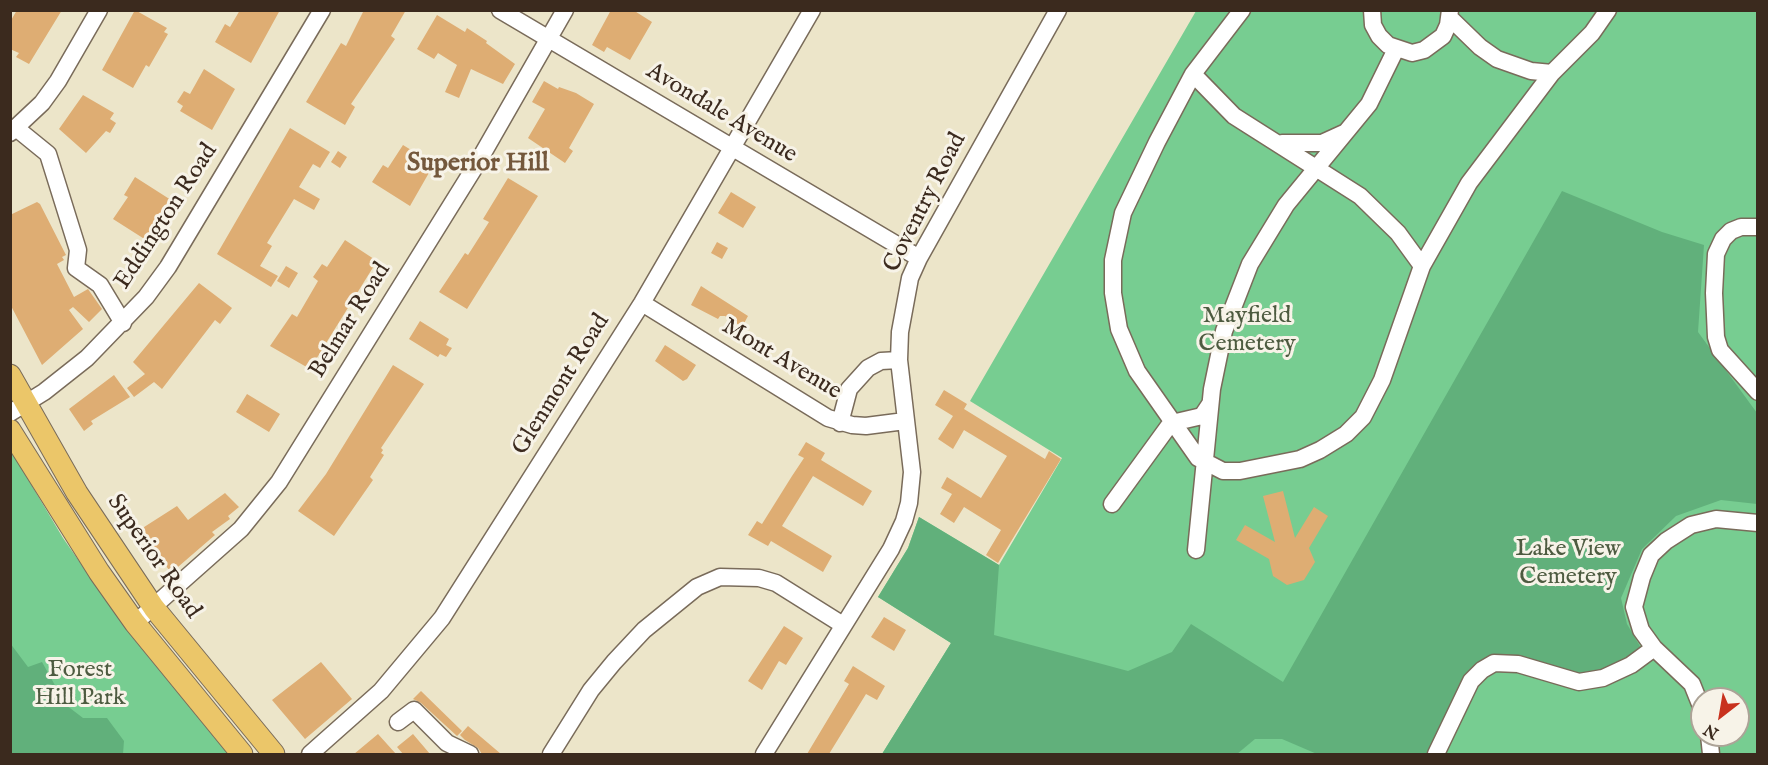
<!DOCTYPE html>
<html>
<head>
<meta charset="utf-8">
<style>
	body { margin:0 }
	#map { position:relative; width:1768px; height:765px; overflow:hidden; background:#ece5c9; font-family:"IM FELL English",serif }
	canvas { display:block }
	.frame { position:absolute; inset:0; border:12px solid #3b2a1e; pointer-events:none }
	.north { position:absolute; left:1690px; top:687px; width:60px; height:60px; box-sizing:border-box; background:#f7f3e8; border:2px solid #aca397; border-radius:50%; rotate:211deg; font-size:16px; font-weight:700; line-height:24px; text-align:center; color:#3b2a1e }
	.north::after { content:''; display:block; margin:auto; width:21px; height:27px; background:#c8321e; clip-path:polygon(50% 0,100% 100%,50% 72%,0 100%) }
</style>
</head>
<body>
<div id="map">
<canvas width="1768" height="765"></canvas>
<div class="frame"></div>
<div class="north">N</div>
</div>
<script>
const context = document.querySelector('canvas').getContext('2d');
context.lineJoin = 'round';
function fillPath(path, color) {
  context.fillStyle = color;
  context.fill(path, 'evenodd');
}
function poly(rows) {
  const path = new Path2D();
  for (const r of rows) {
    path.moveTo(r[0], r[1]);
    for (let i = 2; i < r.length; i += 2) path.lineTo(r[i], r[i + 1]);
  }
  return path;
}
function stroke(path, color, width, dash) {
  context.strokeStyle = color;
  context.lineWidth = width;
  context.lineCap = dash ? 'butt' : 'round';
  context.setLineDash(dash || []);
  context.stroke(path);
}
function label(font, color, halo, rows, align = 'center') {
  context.font = font + ' "IM FELL English",serif';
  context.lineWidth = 6;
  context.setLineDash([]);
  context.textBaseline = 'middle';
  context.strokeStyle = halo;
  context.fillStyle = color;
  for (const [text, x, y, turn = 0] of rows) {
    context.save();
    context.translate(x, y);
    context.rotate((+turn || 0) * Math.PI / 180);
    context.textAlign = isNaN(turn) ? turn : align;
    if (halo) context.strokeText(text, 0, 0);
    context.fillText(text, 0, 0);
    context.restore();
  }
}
fillPath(poly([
	[1196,11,1757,11,1757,754,882,754,951,643,878,597,908,548,919,517,999,565,1062,458,970,401],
	[1702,699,1738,699,1738,735,1702,735],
	[10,449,63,538,129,633,228,754,11,754]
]), '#77cd91');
fillPath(poly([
	[1562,191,1662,232,1704,245,1698,332,1757,413,1757,504,1721,500,1676,516,1642,549,1621,598,1627,624,1645,655,1603,678,1539,670,1482,670,1436,754,1317,754,1282,739,1255,739,1237,754,882,754,951,643,878,597,908,548,919,517,999,565,994,635,1128,671,1172,652,1191,624,1283,682],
	[10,643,28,667,42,662,66,705,83,718,107,718,124,741,123,754,11,754]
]), '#61b07b');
fillPath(poly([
	[17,10,62,10,29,64,16,57,19,53,10,49,10,22],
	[135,10,167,28,164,32,168,34,149,67,146,65,133,88,102,70],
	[240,10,280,10,251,63,215,42,225,24,230,27],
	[364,10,406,10,391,36,395,39,351,104,355,107,345,125,306,102,341,43,346,46],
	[611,10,633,10,652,22,630,60,607,47,604,52,592,45],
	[437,15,465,32,467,28,487,41,486,43,515,64,503,84,471,69,459,98,445,92,457,65,438,53,434,59,417,49],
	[204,69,235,89,212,130,180,111,183,106,177,102,184,91,190,94],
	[544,81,558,89,559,87,576,93,594,104,569,148,573,151,565,163,528,138,545,109,532,102],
	[83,95,114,113,110,119,116,123,110,133,106,131,86,153,59,129],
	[290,128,330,152,320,168,313,164,299,187,320,199,314,210,294,199,267,243,272,246,260,266,278,276,271,287,217,254],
	[403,145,434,164,410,206,372,182,383,165,388,168],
	[338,151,347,157,340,168,331,162],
	[135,177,171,200,146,240,113,219,128,197,124,195],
	[508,178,538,196,467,309,439,292,465,253,468,255,489,222,483,219],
	[731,192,756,207,743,228,718,213],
	[37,202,40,204,66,255,62,257,64,260,57,264,74,297,88,289,102,309,89,322,73,307,69,310,83,329,42,365,10,304,10,215],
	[345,240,377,261,310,369,270,346,292,314,297,317,318,281,313,277,322,264,327,267],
	[717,242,728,248,722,259,711,253],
	[286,266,298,273,289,288,277,281],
	[199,283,232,308,220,324,215,320,162,389,154,382,134,397,127,388,145,374,133,362],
	[701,286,748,316,742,327,725,316,720,316,718,319,691,305],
	[420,321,449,339,446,345,452,348,446,357,440,354,438,357,409,339],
	[665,345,696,365,687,379,683,381,655,361],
	[393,365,424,384,381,448,383,450,381,453,384,455,370,477,373,480,334,536,298,511,326,474],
	[114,375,130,397,91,421,93,424,84,431,69,409],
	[944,390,967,404,964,409,1045,459,1049,451,1061,459,998,563,986,555,1001,530,964,507,954,523,940,514,952,494,941,488,947,477,981,498,1007,456,964,430,953,449,938,439,953,416,935,405],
	[247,394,280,414,269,432,236,412],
	[806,442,825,453,821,460,872,491,863,506,813,476,782,526,832,556,823,572,771,541,768,546,748,535,757,521,762,524,792,476,804,458,798,455],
	[1283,491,1295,538,1314,507,1328,516,1309,548,1315,562,1304,580,1287,585,1273,576,1269,559,1236,540,1245,525,1275,542,1263,496],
	[225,493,239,507,228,516,230,519,212,532,215,535,171,573,141,529,177,506,188,520],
	[884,617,906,630,894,651,871,637],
	[784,626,803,638,786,665,779,661,762,690,748,681],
	[321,662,352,699,305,739,272,700],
	[853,666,885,686,877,700,866,694,829,754,807,754,849,684,844,681],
	[421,691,462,731,457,736,421,703,413,699],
	[468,726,501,754,482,754,478,748,465,740,460,735],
	[378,734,396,754,354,754],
	[413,734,430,754,403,754,397,747]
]), '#dead73');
const minor = poly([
	[500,10,919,258],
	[1242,10,1193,74,1157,142,1123,213,1113,260,1113,293,1119,329,1137,371,1198,458,1223,471,1240,471,1300,459,1320,450,1346,434,1363,417,1382,380,1422,266,1469,183,1552,73,1592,33,1608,10],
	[1372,10,1373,25,1379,36,1388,45,1412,53,1424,50,1443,36,1448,25,1450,10],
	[1449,17,1480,47,1497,59,1531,71,1552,73],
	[1193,74,1234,116,1360,196,1398,233,1422,266],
	[16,128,48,154,78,250,76,268,100,285,123,323],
	[10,133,42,103,58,81,99,10],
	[1282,143,1322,143,1344,133],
	[1758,227,1741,227,1731,231,1723,239,1716,254,1714,293,1716,337,1720,350,1758,392],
	[642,303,828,418,852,425,866,426,905,421],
	[10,413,44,392,87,358,146,297,168,267,322,10],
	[840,423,849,389,868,368,881,361,899,360],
	[1112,504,1168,427,1172,423,1202,416,1210,404],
	[1196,550,1212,389,1224,331,1250,264,1286,205,1369,104,1396,49],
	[135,623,241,529,279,482,478,162,565,10],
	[1702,709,1692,684,1654,648,1641,630,1634,607,1642,577,1651,555,1666,541,1691,525,1716,519,1758,523],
	[398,722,414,710,447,743,470,754],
	[1709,735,1711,754],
	[310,754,381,691,442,618,642,303,812,10],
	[551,754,591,690,614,662,644,630,697,587,720,577,759,578,776,583,843,625],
	[764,754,891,549,904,521,909,503,912,472,899,360,900,332,910,278,919,258,1058,10],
	[1436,754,1471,681,1482,670,1494,663,1518,664,1579,682,1603,678,1631,665,1654,648]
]);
const major = poly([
	[10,375,77,493,154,608,274,754],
	[10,430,99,572,135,623,242,754]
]);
stroke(minor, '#796b5a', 19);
stroke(major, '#796b5a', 23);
stroke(minor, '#fff', 16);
stroke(major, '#ebc669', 21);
label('24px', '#3b2a1e', '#f7f3e8', [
	["Avondale Avenue",721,114,31],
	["Coventry Road",926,203,-63],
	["Eddington Road",167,217,-57],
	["Belmar Road",351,321,-58],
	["Mont Avenue",781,360,31],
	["Glenmont Road",562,385,-58],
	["Superior Road",153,557,55]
]);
label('24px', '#4d5b40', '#f7f3e8', [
	["Mayfield",1247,317],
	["Cemetery",1247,345],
	["Lake View",1568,550],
	["Cemetery",1568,578],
	["Forest",80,671],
	["Hill Park",80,699]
]);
label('bold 26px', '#74583c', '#f7f3e8', [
	["Superior Hill",478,165]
]);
</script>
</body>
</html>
